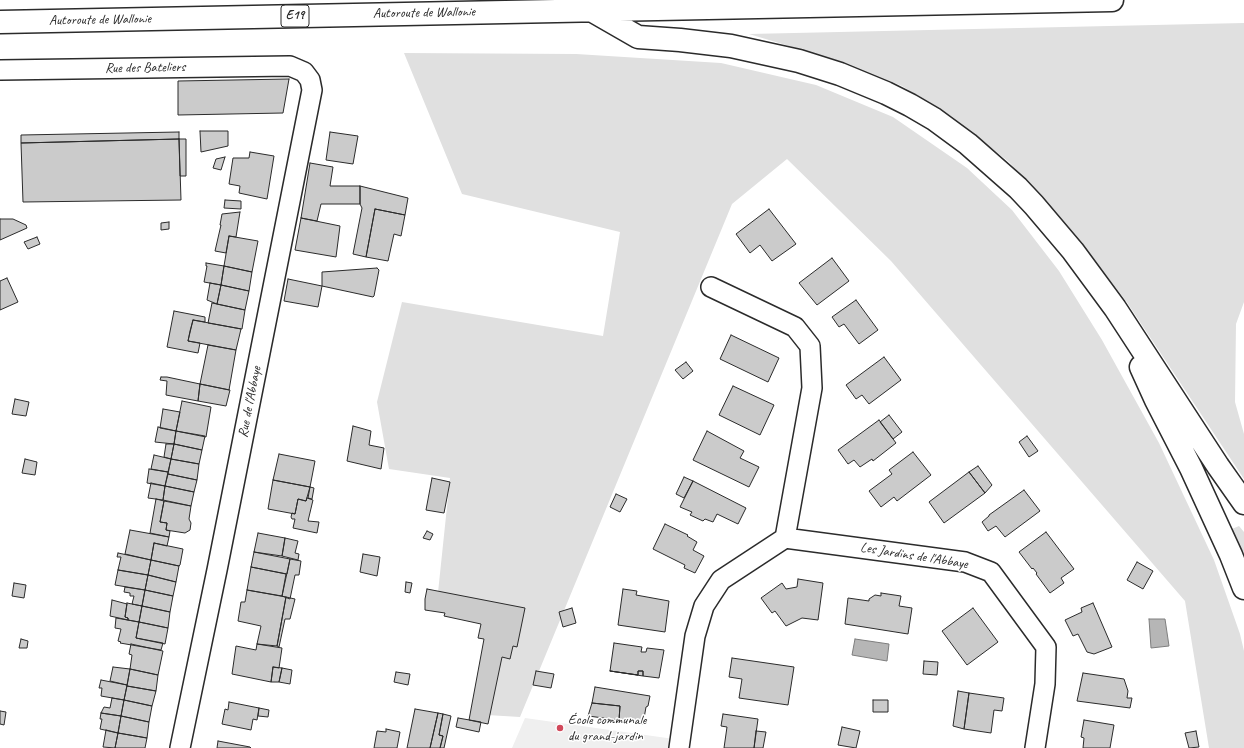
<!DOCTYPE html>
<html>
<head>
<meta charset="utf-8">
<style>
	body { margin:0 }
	canvas { display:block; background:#fff }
</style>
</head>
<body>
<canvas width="1244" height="748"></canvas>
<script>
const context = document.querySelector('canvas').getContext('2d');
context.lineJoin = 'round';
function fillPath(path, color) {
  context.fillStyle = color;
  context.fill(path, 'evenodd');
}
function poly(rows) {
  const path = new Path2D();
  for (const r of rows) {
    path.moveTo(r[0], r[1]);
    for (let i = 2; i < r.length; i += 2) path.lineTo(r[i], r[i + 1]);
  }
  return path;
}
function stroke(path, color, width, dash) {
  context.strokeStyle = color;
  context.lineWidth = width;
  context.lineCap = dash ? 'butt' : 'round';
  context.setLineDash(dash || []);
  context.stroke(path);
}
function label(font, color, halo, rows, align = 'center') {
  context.font = font + ' Caveat,sans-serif';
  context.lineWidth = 3;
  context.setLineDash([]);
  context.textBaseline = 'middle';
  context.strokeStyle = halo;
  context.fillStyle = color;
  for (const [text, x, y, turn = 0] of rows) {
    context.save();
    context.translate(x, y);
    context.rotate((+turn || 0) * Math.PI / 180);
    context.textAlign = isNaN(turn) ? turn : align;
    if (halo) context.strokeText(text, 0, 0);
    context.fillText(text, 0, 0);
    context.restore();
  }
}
fillPath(poly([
	[525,718,674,739,673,748,512,748]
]), '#efefef');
fillPath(poly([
	[1244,23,1244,302,1236,324,1235,402,1244,434,1244,479,1126,301,1071,230,1009,162,951,116,902,86,849,64,749,34],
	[404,53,576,54,721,63,816,85,893,117,967,168,1012,210,1059,271,1102,340,1159,443,1214,560,1240,634,1244,651,1244,748,1209,748,1185,601,891,261,787,159,732,204,520,717,487,715,503,612,437,602,450,478,389,469,377,402,402,302,603,336,620,232,462,194],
	[1239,526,1244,532,1244,558,1232,529]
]), '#e0e0e0');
const water = poly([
	[1149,619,1165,619,1169,646,1151,648,1149,619],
	[855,639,889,644,887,661,852,655,855,639]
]);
fillPath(water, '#b6b6b6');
stroke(water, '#7e7e7e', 1);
const building = poly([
	[289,79,283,113,178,115,178,81,289,79],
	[200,131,228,131,228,146,201,152,200,131],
	[179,132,179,139,21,143,21,135,179,132],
	[330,132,358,136,353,164,326,160,330,132],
	[179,139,186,139,186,176,180,176,179,139],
	[179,139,181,200,23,202,21,143,179,139],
	[250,152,274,156,267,199,239,193,240,186,229,184,233,158,249,158,250,152],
	[225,157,221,170,213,168,216,159,225,157],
	[310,163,333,167,330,186,360,186,360,204,321,204,317,221,301,218,310,163],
	[360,186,408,198,405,215,375,209,366,257,353,254,362,208,360,204,360,186],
	[225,200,241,201,241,209,224,208,225,200],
	[375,209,405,215,401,236,394,234,388,261,366,257,375,209],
	[769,209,796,244,772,261,760,245,750,253,736,234,769,209],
	[240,212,236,237,229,236,226,253,215,251,221,225,220,225,222,214,240,212],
	[301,218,340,226,336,257,295,250,301,218],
	[0,219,13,219,26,225,27,228,0,240,0,219],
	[169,222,169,229,161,230,161,223,169,222],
	[229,236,258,241,252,272,224,266,229,236],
	[37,237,40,244,28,249,24,242,37,237],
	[832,258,849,281,817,305,799,283,832,258],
	[206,263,224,266,221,285,204,282,207,266,206,266,206,263],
	[224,266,252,272,249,291,221,285,224,266],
	[377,268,379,270,374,296,373,297,322,286,322,272,377,268],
	[7,278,18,302,0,310,0,281,7,278],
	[288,279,322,286,318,307,284,301,288,279],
	[210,283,221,285,217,304,207,300,210,283],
	[221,285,249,291,245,310,217,304,221,285],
	[856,300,878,330,859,344,844,324,839,327,832,317,856,300],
	[212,303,245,310,242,329,208,323,212,303],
	[174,311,205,317,205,322,193,320,190,331,188,341,200,343,198,353,167,347,174,311],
	[193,320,241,329,236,350,188,341,193,320],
	[731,335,779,358,768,382,720,359,731,335],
	[208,345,236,350,229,390,200,384,208,345],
	[884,357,901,380,869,404,862,395,856,399,846,385,884,357],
	[686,362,693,371,683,379,675,370,686,362],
	[161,377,167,377,200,384,198,401,166,395,167,381,160,380,161,377],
	[200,384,230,390,226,406,198,401,200,384],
	[733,386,774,405,760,435,719,415,733,386],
	[15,399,29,402,26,416,12,414,15,399],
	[182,401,211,407,206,437,176,431,182,401],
	[163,409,180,412,176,431,160,428,163,409],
	[889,415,902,432,893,439,880,422,889,415],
	[879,420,896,443,873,461,872,459,860,467,854,460,848,464,838,450,879,420],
	[353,426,371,431,369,445,384,448,381,469,347,461,353,426],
	[158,427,176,431,174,444,155,442,158,427],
	[176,431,205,436,202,450,174,444,176,431],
	[707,431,744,451,740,458,759,467,749,487,693,460,707,431],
	[1027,436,1038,451,1029,457,1019,442,1027,436],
	[166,444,174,444,171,459,164,457,166,444],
	[174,444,202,450,199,464,171,459,174,444],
	[913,452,931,475,897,501,894,497,881,507,869,491,892,474,889,470,913,452],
	[279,454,315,461,310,487,273,480,279,454],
	[154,455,171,459,168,472,151,469,154,455],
	[25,459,37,462,35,475,22,473,25,459],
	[171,459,199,464,197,480,168,474,171,459],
	[978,466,992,485,985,493,969,472,978,466],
	[149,469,168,472,165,486,147,483,149,469],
	[969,472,985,493,944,523,929,502,969,472],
	[168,474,197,480,194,492,165,486,168,474],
	[684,477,693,481,684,498,676,494,684,477],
	[432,478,450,482,444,513,426,510,432,478],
	[273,480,310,487,306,501,298,499,295,514,268,509,273,480],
	[693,481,746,508,738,524,717,514,713,522,705,519,703,521,690,515,692,512,680,507,693,481],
	[151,483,165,486,163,500,148,498,151,483],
	[165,486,194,492,191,506,163,500,165,486],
	[310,487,314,488,312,499,308,498,310,487],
	[1024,490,1040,511,1005,537,996,526,988,531,982,522,989,516,989,515,1024,490],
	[616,494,627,499,620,512,610,507,616,494],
	[307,498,313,500,308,521,319,522,317,533,293,528,295,519,292,519,291,517,292,513,295,514,298,499,306,501,307,498],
	[156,499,164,501,160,522,167,523,166,530,170,531,169,537,150,533,156,499],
	[164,501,191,506,189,519,191,523,190,530,185,533,166,530,167,523,160,522,164,501],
	[665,524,688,535,687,536,697,542,693,550,704,556,695,573,684,568,685,565,653,549,665,524],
	[130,530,169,537,167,546,154,543,151,560,125,554,130,530],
	[427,531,433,534,430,540,423,538,427,531],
	[1046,532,1074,569,1061,578,1064,583,1050,593,1036,574,1037,573,1033,568,1032,569,1019,552,1046,532],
	[258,533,285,538,282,556,254,552,258,533],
	[285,538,298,541,295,553,299,554,298,560,282,556,285,538],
	[154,543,183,549,180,565,179,566,151,560,154,543],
	[254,552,290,559,287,574,251,567,254,552],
	[118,553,151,560,148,575,118,570,121,557,117,557,118,553],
	[363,554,380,557,377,576,360,572,363,554],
	[290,559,301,561,299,575,295,575,290,599,282,596,290,559],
	[151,560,179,566,176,582,148,575,151,560],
	[1137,562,1153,571,1143,589,1127,580,1137,562],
	[251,567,286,574,282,596,247,590,251,567],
	[118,570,148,575,145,590,115,585,118,570],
	[148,575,176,582,173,596,145,590,148,575],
	[798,579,823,583,818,620,802,618,786,626,775,611,772,613,761,598,782,583,786,589,797,587,798,579],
	[406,582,412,583,410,593,405,592,406,582],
	[14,583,26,585,24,598,12,596,14,583],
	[125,587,145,590,142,606,132,604,134,596,130,596,130,593,124,592,125,587],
	[427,589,525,608,517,647,513,646,510,659,502,657,488,724,469,720,484,639,478,638,481,624,444,616,445,613,425,610,425,599,427,589],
	[623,589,637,591,636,595,669,601,665,632,618,625,623,589],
	[145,590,173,596,170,612,142,606,145,590],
	[247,590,286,597,277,646,257,644,261,626,238,621,241,602,245,602,247,590],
	[881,593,901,596,899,606,912,608,908,634,845,624,848,598,869,601,869,599,875,595,881,596,881,593],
	[286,597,295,599,290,619,285,619,279,647,277,646,286,597],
	[112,600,127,604,125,617,128,618,128,620,110,616,112,600],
	[127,603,142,606,139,622,128,620,128,618,125,617,127,603],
	[1093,603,1112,647,1094,654,1087,652,1078,634,1073,636,1065,620,1082,612,1081,608,1093,603],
	[142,606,170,612,168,628,139,622,142,606],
	[572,608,576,623,563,627,559,612,572,608],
	[973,608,998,642,967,665,942,631,973,608],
	[116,618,139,622,136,638,163,643,161,650,120,643,121,642,118,641,121,629,115,628,116,618],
	[139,622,168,628,165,644,136,638,139,622],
	[21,639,28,641,27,648,19,648,21,639],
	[614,643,642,647,641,652,646,652,647,648,664,650,659,678,643,676,643,671,638,671,638,675,610,671,614,643],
	[131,644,163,651,158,675,130,669,132,655,129,654,131,644],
	[257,644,282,648,279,668,273,667,271,682,232,674,236,646,256,650,257,644],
	[732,658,794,667,788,705,739,698,742,679,729,677,732,658],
	[924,661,938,662,937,675,923,674,924,661],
	[113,667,130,669,127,685,110,681,113,667],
	[273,667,282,668,279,682,271,682,273,667],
	[282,668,292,670,290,684,279,682,282,668],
	[130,669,158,675,156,691,127,686,130,669],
	[536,671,554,674,551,688,533,685,536,671],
	[610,671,638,675,638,671,643,671,643,676,610,671],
	[396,672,410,674,408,685,394,682,396,672],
	[1083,673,1124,679,1128,691,1127,698,1132,698,1130,708,1077,701,1083,673],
	[101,680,127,685,124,700,101,696,102,688,99,688,101,680],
	[127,686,156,691,152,706,124,700,127,686],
	[595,687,650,696,648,706,646,707,643,724,619,720,620,706,592,703,595,687],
	[958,691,969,693,964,729,953,726,958,691],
	[969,693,1004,698,1002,711,994,710,991,733,964,729,969,693],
	[112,698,124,700,121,716,101,713,104,707,110,708,112,698],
	[124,700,152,706,149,722,121,716,124,700],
	[873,700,888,700,888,712,873,712,873,700],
	[229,702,259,708,257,720,253,719,251,730,222,724,225,709,228,710,229,702],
	[592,703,620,706,619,720,588,716,592,703],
	[259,708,269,710,268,717,258,716,259,708],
	[415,709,438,713,430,748,407,748,415,709],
	[0,711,6,712,4,725,0,724,0,711],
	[101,713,121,716,118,733,100,729,102,719,100,719,101,713],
	[438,713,443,714,439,735,443,736,440,748,430,748,438,713],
	[443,714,451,716,444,748,440,748,443,736,439,735,443,714],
	[723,714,758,719,754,748,724,748,727,727,721,726,723,714],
	[121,716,149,722,147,738,118,733,121,716],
	[458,718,481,722,479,732,456,727,458,718],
	[1084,720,1114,725,1110,748,1083,748,1084,738,1081,737,1084,720],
	[842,727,860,731,856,748,838,745,842,727],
	[386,729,400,732,397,748,374,748,377,731,386,732,386,729],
	[106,730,118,733,115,748,103,747,106,730],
	[756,731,766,732,763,748,754,748,756,731],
	[1196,731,1199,747,1189,748,1185,733,1196,731],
	[118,733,147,738,145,748,115,748,118,733],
	[218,741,250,747,251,748,217,748,218,741]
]);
fillPath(building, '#cbcbcb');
stroke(building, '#2b2b2b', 1);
const street = poly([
	[0,70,290,66,304,72,310,80,312,90,217,570,180,748],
	[711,287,795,327,810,346,812,388,785,538],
	[679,748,695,636,704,606,721,580,785,538,965,562,991,572,1046,647,1045,684,1035,748]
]);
const highway = poly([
	[591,10,638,37,680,40,731,46,799,61,840,74,886,93,910,105,934,119,968,144,1018,188,1034,205,1073,251,1115,308,1218,466,1244,503],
	[0,22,1112,0],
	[1141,367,1156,400,1191,468,1231,555,1244,588]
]);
stroke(street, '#2b2b2b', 22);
stroke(highway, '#2b2b2b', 25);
stroke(street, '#fff', 19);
stroke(highway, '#fff', 22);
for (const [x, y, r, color] of [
	[560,728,4,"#d1495b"]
]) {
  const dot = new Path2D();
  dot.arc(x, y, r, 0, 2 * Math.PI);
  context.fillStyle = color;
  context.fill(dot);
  stroke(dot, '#fff', 1.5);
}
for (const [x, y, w] of [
	[295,16,28]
]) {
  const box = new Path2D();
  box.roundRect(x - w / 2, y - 11, w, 22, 3);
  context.fillStyle = '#fff';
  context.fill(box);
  stroke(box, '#2b2b2b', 1);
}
label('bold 13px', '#2b2b2b', null, [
	["E19",295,16]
]);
label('14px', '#2b2b2b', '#fff', [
	["Autoroute de Wallonie",424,13,-1],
	["Autoroute de Wallonie",100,20,-1],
	["Rue des Bateliers",145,68,-1],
	["Rue de l'Abbaye",250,402,-79],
	["Les Jardins de l'Abbaye",914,556,9]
]);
label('14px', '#2b2b2b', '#fff', [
	["École communale",568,720],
	["du grand-jardin",568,736]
], 'left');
</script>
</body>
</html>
